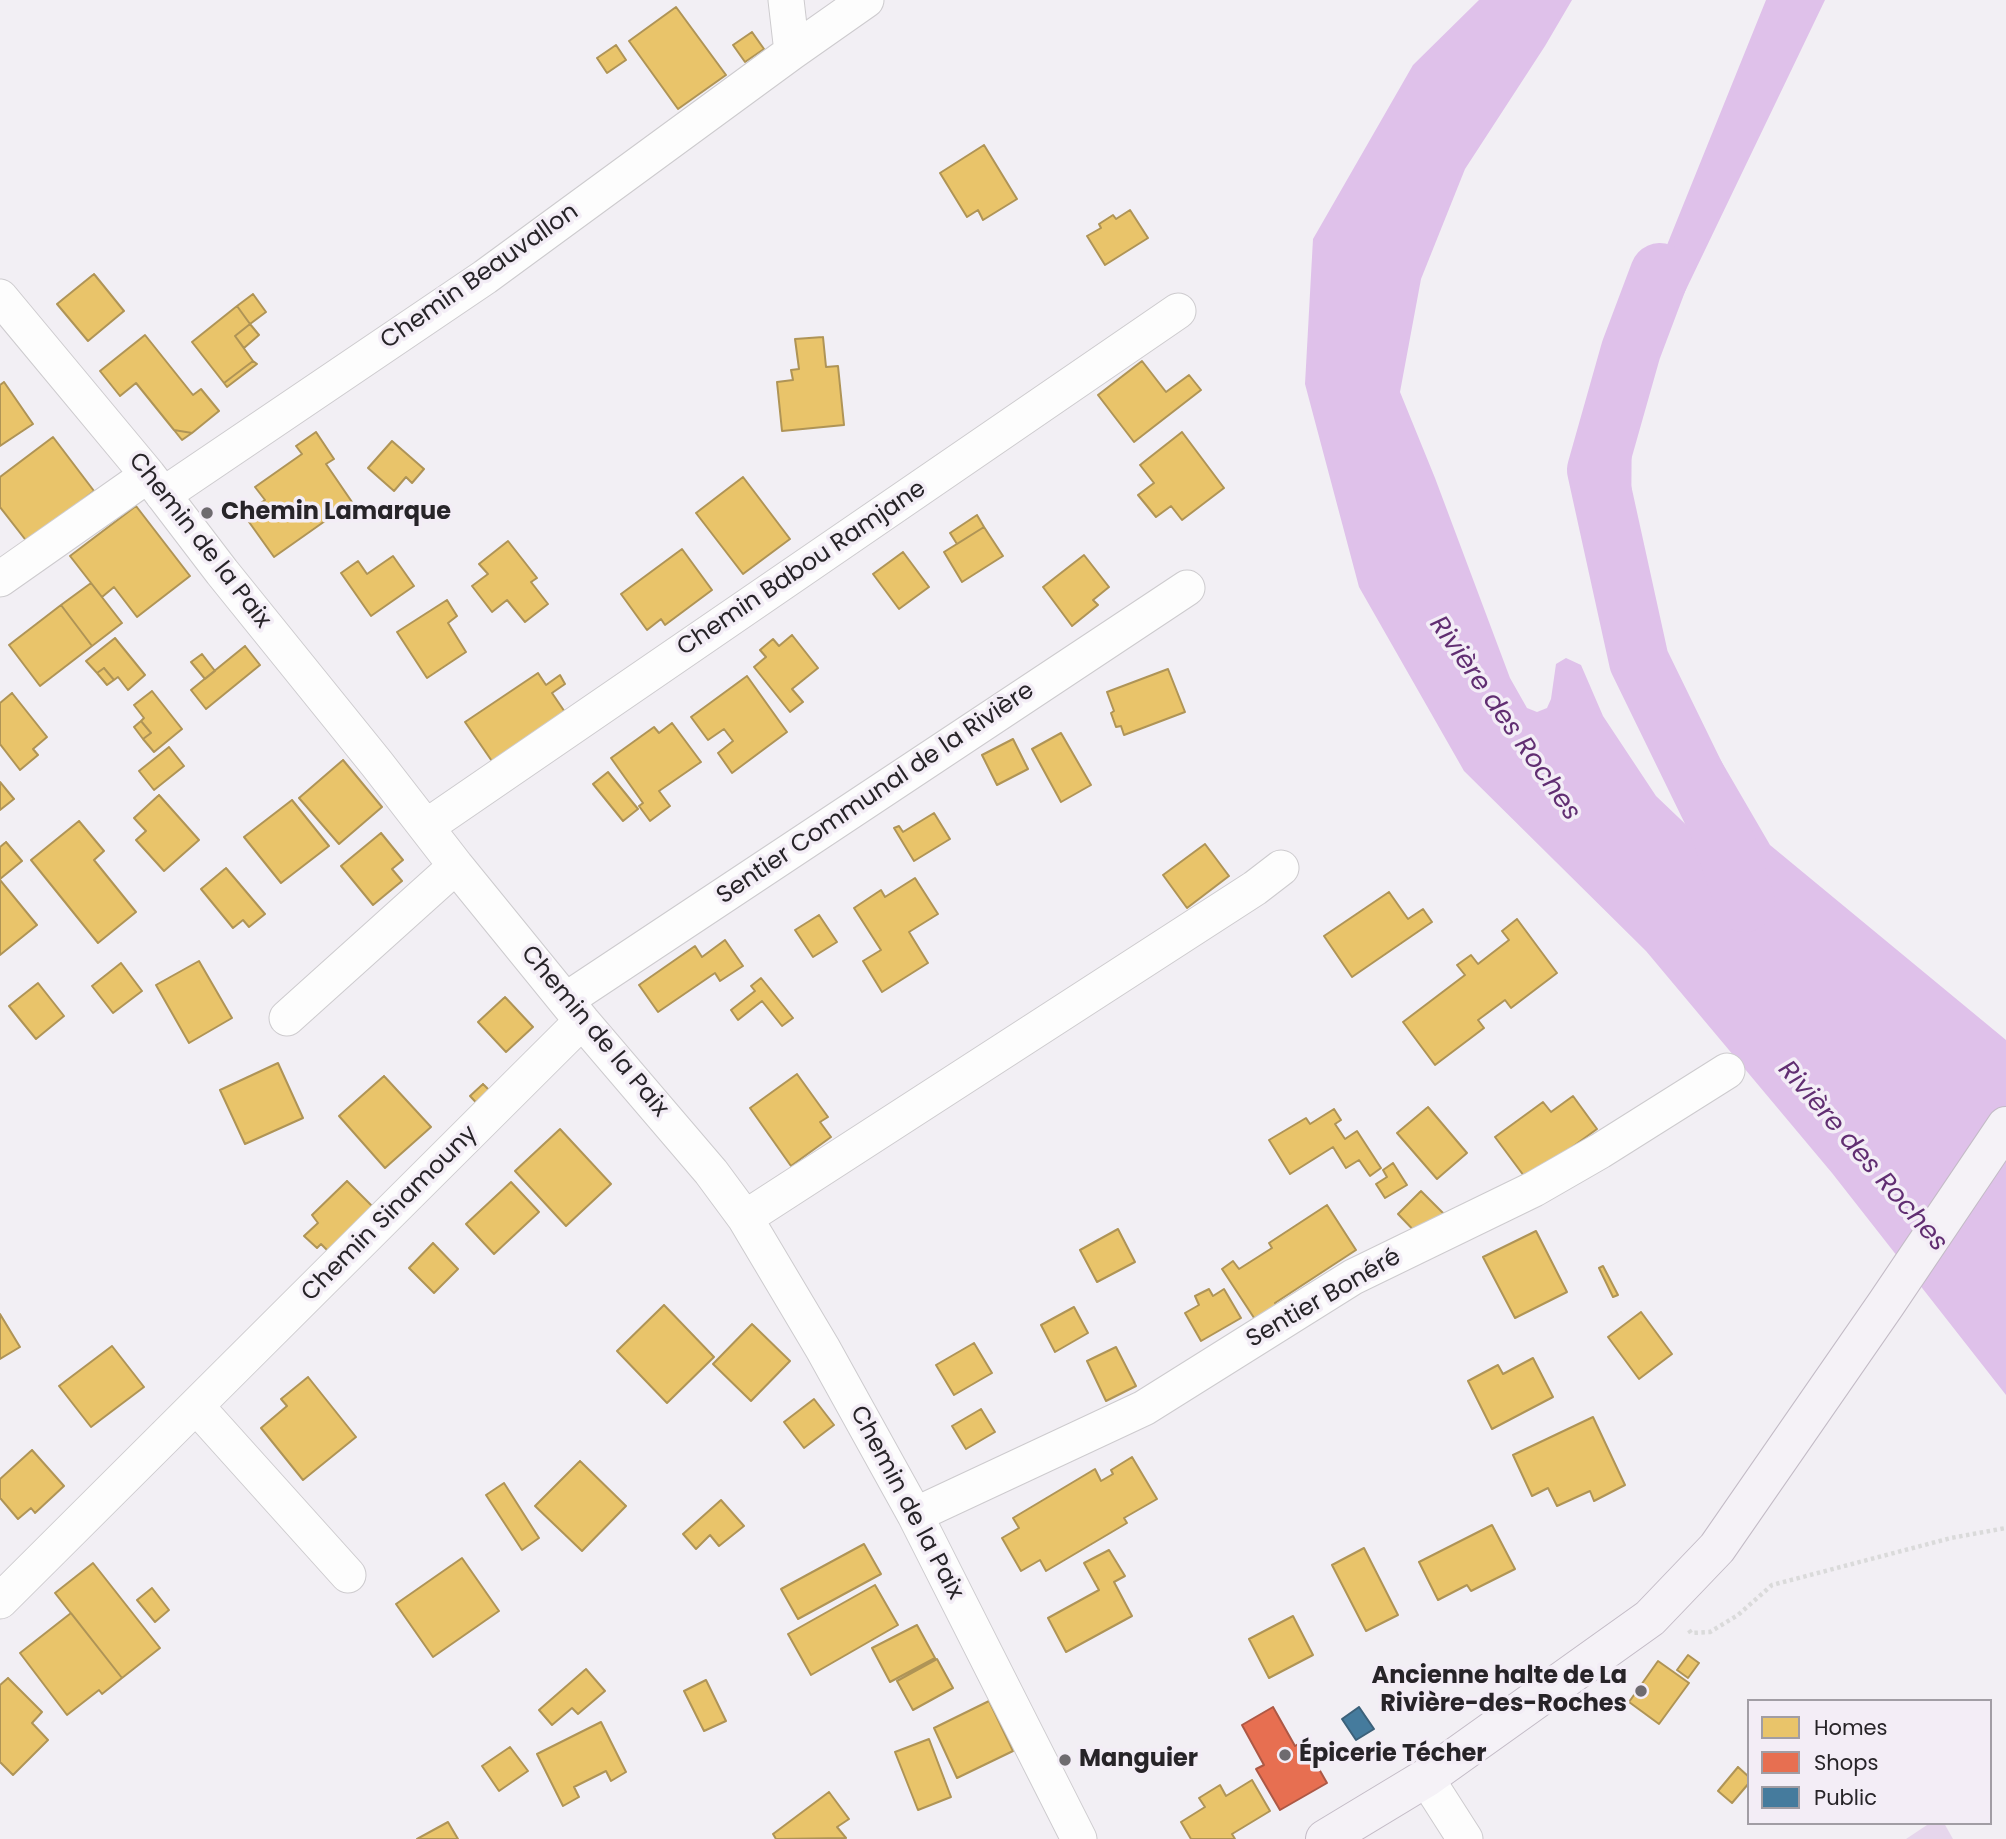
<!DOCTYPE html>
<html>
<head>
<meta charset="utf-8">
<style>
	body { margin:0 }
	#map { position:relative; width:2006px; height:1839px; overflow:hidden; background:#f2eff4; font-family:Poppins,sans-serif }
	canvas { display:block }
	.legend { position:absolute; left:1747px; top:1699px; width:245px; height:126px; box-sizing:border-box; background:#f3edf6; border:2px solid #a19da4; margin:0; padding:9px 12px; list-style:none; font-size:21px; color:#272428 }
	.legend li { display:flex; align-items:center; gap:14px; height:35px }
	.legend b { width:35px; border:2px solid #a19da4 }
</style>
</head>
<body>
<div id="map">
<canvas width="2006" height="1839"></canvas>
<ul class="legend">
<li><b style="height:19px;background:#e9c46a"></b>Homes</li>
<li><b style="height:19px;background:#e76f51"></b>Shops</li>
<li><b style="height:19px;background:#457b9d"></b>Public</li>
</ul>
</div>
<script>
const context = document.querySelector('canvas').getContext('2d');
context.lineJoin = 'round';
function fillPath(path, color) {
  context.fillStyle = color;
  context.fill(path, 'evenodd');
}
function poly(rows) {
  const path = new Path2D();
  for (const r of rows) {
    path.moveTo(r[0], r[1]);
    for (let i = 2; i < r.length; i += 2) path.lineTo(r[i], r[i + 1]);
  }
  return path;
}
function stroke(path, color, width, dash) {
  context.strokeStyle = color;
  context.lineWidth = width;
  context.lineCap = dash ? 'butt' : 'round';
  context.setLineDash(dash || []);
  context.stroke(path);
}
function label(font, color, halo, rows, align = 'center') {
  context.font = font + ' Poppins,sans-serif';
  context.lineWidth = 7;
  context.setLineDash([]);
  context.textBaseline = 'middle';
  context.strokeStyle = halo;
  context.fillStyle = color;
  for (const [text, x, y, turn = 0] of rows) {
    context.save();
    context.translate(x, y);
    context.rotate((+turn || 0) * Math.PI / 180);
    context.textAlign = isNaN(turn) ? turn : align;
    if (halo) context.strokeText(text, 0, 0);
    context.fillText(text, 0, 0);
    context.restore();
  }
}
fillPath(poly([
	[1930,1823,1944,1823,1953,1839,1906,1839]
]), '#e6d6ec');
fillPath(poly([
	[1479,0,1572,0,1545,46,1465,169,1421,279,1400,392,1435,478,1510,678,1527,708,1537,712,1547,708,1551,699,1556,664,1566,658,1581,665,1603,716,1656,796,1699,837,1711,834,1719,825,1719,814,1706,784,1671,727,1639,661,1613,589,1597,470,1646,297,1766,0,1825,0,1632,402,1631,538,1674,680,1770,845,2006,1040,2006,1395,1832,1173,1646,951,1464,771,1359,587,1305,384,1313,239,1413,65]
]), '#dfc1ea');
const homes = poly([
	[676,7,726,75,678,109,629,41,676,7],
	[752,32,764,49,745,62,733,45,752,32],
	[616,45,626,60,607,73,597,58,616,45],
	[984,145,1017,199,983,220,978,210,967,217,940,173,984,145],
	[1130,210,1148,238,1105,265,1087,236,1101,228,1099,224,1113,215,1116,219,1130,210],
	[94,274,124,311,88,341,57,304,94,274],
	[253,294,266,312,250,324,237,306,253,294],
	[237,306,250,324,235,336,253,361,224,383,192,342,237,306],
	[250,324,259,335,244,348,235,336,250,324],
	[145,335,193,395,201,389,219,411,192,433,174,430,136,383,120,396,100,371,145,335],
	[823,337,826,367,838,366,844,425,782,431,777,382,793,380,791,370,799,369,795,339,823,337],
	[253,361,257,364,227,387,224,383,253,361],
	[1142,361,1166,392,1189,375,1201,390,1134,442,1098,395,1142,361],
	[4,382,33,424,0,446,0,385,4,382],
	[174,430,192,433,182,440,174,430],
	[316,432,334,459,326,464,352,502,274,557,244,515,265,500,255,487,302,454,296,446,316,432],
	[1182,432,1224,488,1182,520,1171,506,1156,517,1138,495,1154,483,1140,465,1182,432],
	[53,437,94,491,28,543,0,507,0,477,53,437],
	[392,441,424,469,412,483,406,477,394,491,368,468,392,441],
	[743,477,790,539,743,574,696,513,743,477],
	[136,506,190,576,137,617,114,587,102,597,70,556,136,506],
	[977,515,984,527,957,544,950,533,977,515],
	[984,527,1003,556,962,582,944,552,984,527],
	[508,541,537,578,531,582,548,604,525,622,507,600,492,612,472,586,488,574,479,564,508,541],
	[682,549,712,590,665,625,661,619,647,630,621,594,682,549],
	[903,552,929,587,899,609,873,574,903,552],
	[1084,555,1109,587,1093,600,1098,605,1072,626,1043,587,1084,555],
	[393,556,414,586,371,616,341,573,358,561,367,574,393,556],
	[91,583,122,623,92,646,61,605,91,583],
	[447,600,457,616,448,623,466,652,427,678,397,632,447,600],
	[61,605,92,646,40,686,9,645,61,605],
	[792,635,818,668,792,689,803,702,790,712,754,667,766,657,760,650,773,639,779,646,792,635],
	[115,638,145,675,128,690,118,677,114,680,104,668,97,673,86,661,115,638],
	[245,646,260,665,206,709,191,690,245,646],
	[202,654,215,671,205,679,191,662,202,654],
	[104,668,114,680,107,685,97,673,104,668],
	[1168,669,1185,712,1124,735,1121,726,1116,727,1111,713,1114,711,1107,692,1168,669],
	[538,673,546,685,560,675,565,684,552,693,569,718,496,767,465,722,538,673],
	[747,676,787,732,732,773,718,753,733,741,724,729,708,740,691,717,747,676],
	[152,691,182,729,154,752,143,739,151,733,141,721,144,718,134,705,152,691],
	[12,693,47,737,33,749,38,755,20,770,0,744,0,703,12,693],
	[141,721,151,733,143,739,134,727,141,721],
	[672,723,701,762,659,791,670,806,650,821,639,806,643,803,611,758,654,727,659,733,672,723],
	[1061,733,1091,785,1061,802,1032,749,1061,733],
	[1013,739,1028,769,997,785,982,755,1013,739],
	[169,747,184,766,154,790,139,771,169,747],
	[343,760,382,807,339,844,299,798,343,760],
	[608,772,638,809,623,821,593,784,608,772],
	[0,782,14,799,0,810,0,782],
	[159,795,199,840,164,871,136,840,146,831,134,818,159,795],
	[292,800,329,846,281,883,244,837,292,800],
	[934,813,950,839,914,861,894,828,899,826,903,832,934,813],
	[79,821,104,851,94,860,136,912,98,943,31,860,79,821],
	[381,833,403,860,392,869,402,881,373,905,341,866,381,833],
	[6,842,22,861,0,879,0,847,6,842],
	[1205,844,1229,876,1187,908,1163,875,1205,844],
	[226,868,265,914,249,927,243,920,233,928,201,889,226,868],
	[915,878,938,914,909,932,928,963,882,992,863,961,881,950,854,908,881,890,885,897,915,878],
	[0,880,37,925,0,955,0,880],
	[1389,892,1408,919,1423,909,1432,922,1352,977,1324,936,1389,892],
	[819,915,837,942,813,957,795,930,819,915],
	[1517,919,1557,973,1511,1008,1505,1000,1478,1020,1484,1028,1435,1065,1403,1022,1465,975,1457,965,1471,955,1478,964,1509,940,1502,931,1517,919],
	[725,940,743,966,720,981,715,973,658,1012,639,985,695,946,702,957,725,940],
	[199,961,232,1018,189,1043,156,985,199,961],
	[121,963,142,991,113,1013,92,986,121,963],
	[761,978,793,1018,782,1026,762,1001,738,1020,731,1010,755,991,751,986,761,978],
	[38,983,64,1016,36,1039,9,1006,38,983],
	[505,997,533,1027,506,1052,478,1022,505,997],
	[278,1063,303,1118,245,1144,220,1090,278,1063],
	[797,1074,828,1117,820,1122,831,1137,791,1166,750,1108,797,1074],
	[384,1076,431,1127,385,1168,339,1116,384,1076],
	[483,1084,498,1099,485,1112,470,1096,483,1084],
	[1573,1096,1597,1129,1527,1180,1495,1137,1543,1102,1551,1112,1573,1096],
	[1428,1107,1467,1153,1437,1179,1397,1133,1428,1107],
	[1334,1109,1341,1120,1335,1124,1345,1139,1357,1131,1381,1168,1370,1176,1359,1160,1346,1168,1333,1147,1290,1174,1269,1140,1306,1118,1310,1124,1334,1109],
	[560,1129,611,1184,566,1226,515,1171,560,1129],
	[1393,1163,1407,1185,1385,1198,1376,1184,1387,1177,1383,1170,1393,1163],
	[347,1181,378,1212,333,1256,321,1244,317,1248,304,1236,318,1223,312,1215,347,1181],
	[511,1182,539,1212,494,1254,466,1224,511,1182],
	[1421,1191,1448,1218,1424,1241,1398,1214,1421,1191],
	[1327,1205,1356,1250,1275,1303,1281,1313,1260,1327,1222,1269,1233,1261,1239,1269,1272,1248,1269,1243,1327,1205],
	[1118,1229,1135,1262,1097,1282,1080,1250,1118,1229],
	[1536,1231,1567,1292,1515,1318,1483,1257,1536,1231],
	[433,1243,458,1269,434,1293,409,1268,433,1243],
	[1603,1266,1618,1295,1613,1297,1599,1268,1603,1266],
	[1209,1289,1213,1296,1224,1289,1241,1318,1201,1341,1185,1313,1199,1305,1195,1296,1209,1289],
	[664,1305,714,1357,667,1403,617,1351,664,1305],
	[1074,1307,1088,1333,1055,1352,1041,1325,1074,1307],
	[1641,1312,1672,1354,1639,1379,1608,1337,1641,1312],
	[0,1314,20,1347,0,1359,0,1314],
	[752,1324,790,1361,751,1401,713,1364,752,1324],
	[974,1343,992,1373,954,1395,936,1365,974,1343],
	[112,1346,144,1387,91,1427,59,1386,112,1346],
	[1116,1347,1136,1386,1106,1401,1087,1361,1116,1347],
	[1533,1358,1553,1397,1492,1429,1468,1381,1498,1365,1503,1374,1533,1358],
	[308,1377,356,1437,303,1480,261,1428,287,1406,281,1399,308,1377],
	[814,1399,834,1425,804,1448,784,1422,814,1399],
	[981,1409,995,1432,966,1449,952,1426,981,1409],
	[1593,1417,1625,1485,1594,1501,1590,1491,1557,1506,1548,1488,1532,1496,1513,1455,1593,1417],
	[32,1450,64,1486,35,1513,31,1508,18,1519,0,1498,0,1479,32,1450],
	[1132,1457,1157,1499,1124,1518,1127,1523,1046,1571,1040,1560,1021,1571,1002,1538,1019,1528,1013,1518,1095,1469,1101,1481,1113,1474,1111,1470,1132,1457],
	[580,1461,626,1506,582,1551,535,1506,580,1461],
	[504,1483,539,1538,522,1550,486,1495,504,1483],
	[721,1500,744,1526,719,1546,710,1535,696,1549,683,1534,721,1500],
	[1492,1525,1515,1569,1471,1591,1467,1585,1438,1600,1419,1562,1492,1525],
	[864,1544,881,1574,798,1619,781,1589,864,1544],
	[1364,1548,1398,1615,1366,1631,1332,1565,1364,1548],
	[1109,1550,1125,1576,1114,1582,1132,1616,1066,1652,1048,1618,1099,1590,1084,1563,1109,1550],
	[462,1558,499,1611,433,1657,396,1604,462,1558],
	[93,1563,160,1648,122,1678,55,1593,93,1563],
	[875,1585,898,1625,811,1675,788,1634,875,1585],
	[152,1588,169,1610,155,1622,137,1600,152,1588],
	[71,1613,122,1678,102,1694,99,1690,67,1715,20,1653,71,1613],
	[1293,1616,1313,1655,1269,1678,1249,1639,1293,1616],
	[917,1625,935,1658,890,1682,872,1648,917,1625],
	[1688,1655,1699,1663,1688,1678,1677,1670,1688,1655],
	[937,1659,953,1688,913,1710,897,1681,937,1659],
	[1658,1661,1689,1683,1659,1724,1629,1702,1658,1661],
	[586,1669,605,1691,578,1714,572,1708,552,1725,539,1710,586,1669],
	[8,1678,42,1712,32,1723,48,1740,13,1775,0,1762,0,1685,8,1678],
	[706,1680,726,1721,704,1731,684,1691,706,1680],
	[989,1701,1013,1751,957,1778,934,1728,989,1701],
	[601,1722,626,1772,611,1781,606,1771,574,1787,579,1797,563,1806,537,1754,601,1722],
	[929,1739,951,1797,918,1810,895,1752,929,1739],
	[510,1747,528,1771,499,1791,482,1766,510,1747],
	[1738,1767,1749,1777,1749,1783,1732,1803,1718,1791,1738,1767],
	[1252,1780,1270,1811,1232,1834,1235,1839,1191,1839,1181,1822,1205,1807,1199,1798,1220,1785,1226,1796,1252,1780],
	[829,1792,849,1819,837,1827,846,1838,776,1839,773,1834,829,1792],
	[448,1822,458,1839,417,1839,448,1822]
]);
fillPath(homes, '#e9c46a');
stroke(homes, '#af9456', 2);
const shops = poly([
	[1273,1707,1295,1746,1303,1741,1327,1783,1280,1810,1256,1769,1264,1765,1242,1725,1273,1707]
]);
fillPath(shops, '#e76f51');
stroke(shops, '#ad5845', 2);
const public = poly([
	[1359,1707,1374,1729,1356,1740,1342,1719,1359,1707]
]);
fillPath(public, '#457b9d');
stroke(public, '#3c617a', 2);
stroke(poly([
	[1660,273,1631,350,1597,470,1639,661,1719,825,1745,902]
]), '#dfc1ea', 60);
const minor = poly([
	[786,0,792,52],
	[0,297,148,475,222,572,377,764,456,866,582,1021,711,1172,745,1218,823,1349,915,1515,1079,1839],
	[163,495,485,277,792,52,866,0],
	[0,579,148,475],
	[426,827,1178,311],
	[566,1000,1187,588],
	[287,1018,456,866],
	[745,1218,1255,888,1281,868],
	[196,1406,348,1575],
	[915,1515,1144,1408,1353,1277,1534,1189,1600,1151,1727,1071],
	[0,1601,582,1021],
	[1426,1778,1465,1839]
]);
const major = poly([
	[1325,1839,1426,1778,1650,1618,1717,1548,1886,1304,2006,1126]
]);
stroke(minor, '#cdcbce', 37);
stroke(major, '#c3bbc6', 40);
stroke(poly([
	[1689,1630,1691,1633,1710,1632,1738,1615,1772,1585,1951,1538,2006,1528]
]), '#dadada', 4.5, [3.5, 3.5]);
stroke(minor, '#fdfdfd', 35);
stroke(major, '#f5f2f7', 38);
for (const [x, y, r, color] of [
	[207,513,7,"#6e6b6f"],
	[1641,1691,7,"#6e6b6f"],
	[1285,1755,7,"#6e6b6f"],
	[1065,1760,7,"#6e6b6f"]
]) {
  const dot = new Path2D();
  dot.arc(x, y, r, 0, 2 * Math.PI);
  context.fillStyle = color;
  context.fill(dot);
  stroke(dot, '#f3edf6', 2.5);
}
label('24px', '#272428', '#f3edf6', [
	["Chemin Beauvallon",480,277,-35],
	["Chemin de la Paix",199,541,52],
	["Chemin Babou Ramjane",802,569,-34],
	["Sentier Communal de la Rivière",876,794,-34],
	["Chemin de la Paix",594,1032,50],
	["Chemin Sinamouny",390,1214,-45],
	["Sentier Bonéré",1324,1299,-30],
	["Chemin de la Paix",906,1503,62]
]);
label('bold 24px', '#272428', '#f3edf6', [
	["Chemin Lamarque",221,513],
	["Ancienne halte de La",1627,1677,"right"],
	["Rivière-des-Roches",1627,1705,"right"],
	["Épicerie Técher",1299,1755],
	["Manguier",1079,1760]
], 'left');
label('italic 26px', '#612e72', '#f3edf6', [
	["Rivière des Roches",1504,719,55],
	["Rivière des Roches",1862,1157,49]
]);
</script>
</body>
</html>
